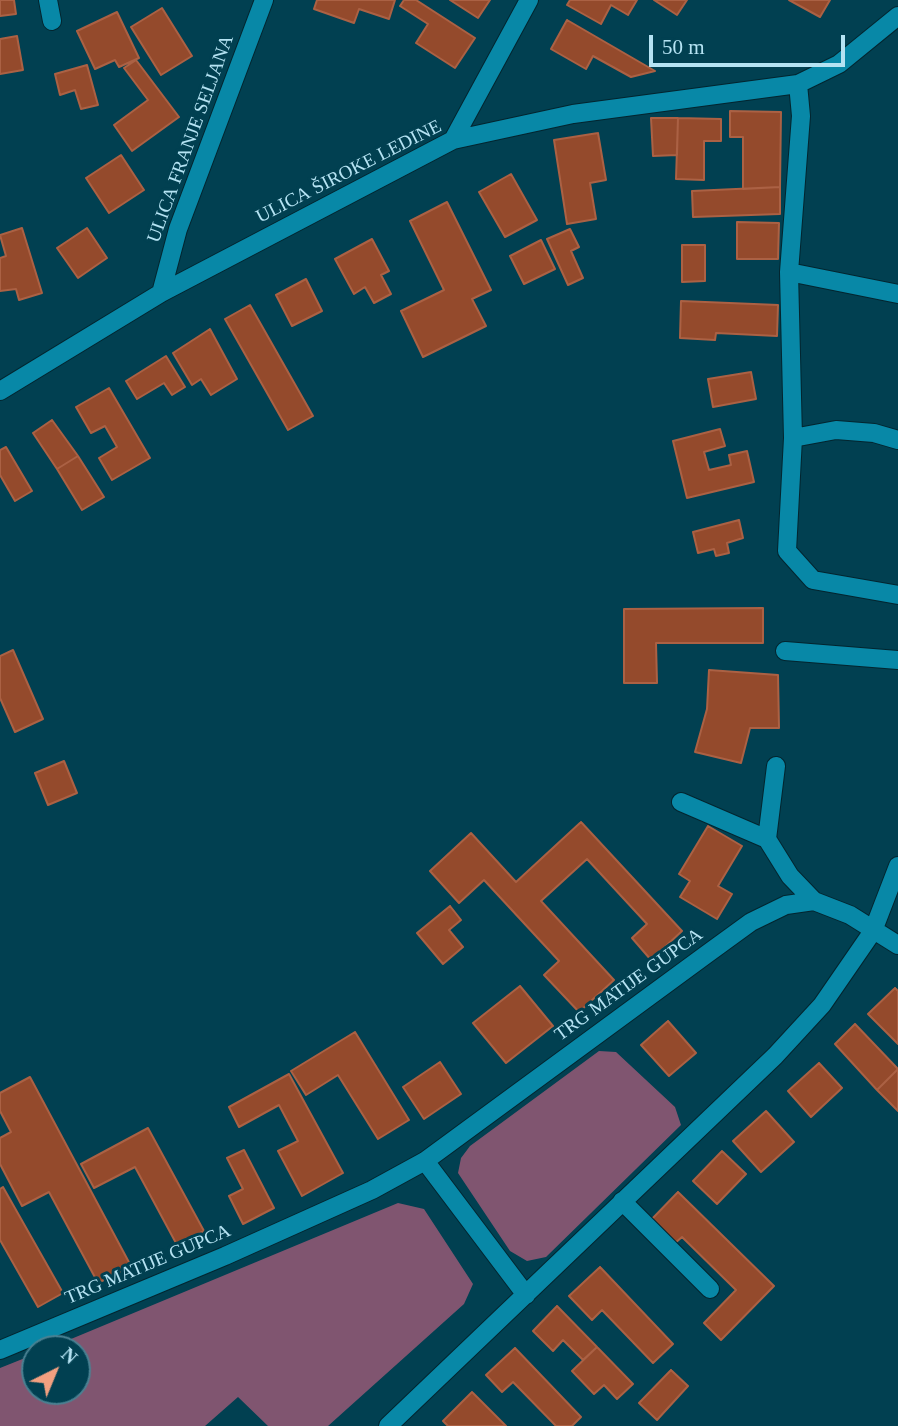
<!DOCTYPE html>
<html>
<head>
<meta charset="utf-8">
<style>
	body { margin:0 }
	#map { position:relative; width:898px; height:1426px; overflow:hidden; background:#014051; font-family:Georgia,serif }
	canvas { display:block }
	.north { position:absolute; left:21px; top:1335px; width:70px; height:70px; box-sizing:border-box; background:#014051; border:2px solid #498192; border-radius:50%; rotate:43deg; font-size:19px; font-weight:700; line-height:28px; text-align:center; color:#b5e3f3 }
	.north::after { content:''; display:block; margin:auto; width:24px; height:32px; background:#f2a080; clip-path:polygon(50% 0,100% 100%,50% 72%,0 100%) }
	.scale { position:absolute; left:649px; top:35px; width:196px; height:32px; box-sizing:border-box; border:4px solid #b5e3f3; border-top:0; padding-left:9px; font-size:21px; line-height:24px; white-space:nowrap; color:#b5e3f3; -webkit-text-stroke:5px #014051; paint-order:stroke }
</style>
</head>
<body>
<div id="map">
<canvas width="898" height="1426"></canvas>
<div class="north">N</div>
<div class="scale">50 m</div>
</div>
<script>
const context = document.querySelector('canvas').getContext('2d');
context.lineJoin = 'round';
function fillPath(path, color) {
  context.fillStyle = color;
  context.fill(path, 'evenodd');
}
function poly(rows) {
  const path = new Path2D();
  for (const r of rows) {
    path.moveTo(r[0], r[1]);
    for (let i = 2; i < r.length; i += 2) path.lineTo(r[i], r[i + 1]);
  }
  return path;
}
function stroke(path, color, width, dash) {
  context.strokeStyle = color;
  context.lineWidth = width;
  context.lineCap = dash ? 'butt' : 'round';
  context.setLineDash(dash || []);
  context.stroke(path);
}
function label(font, color, halo, rows, align = 'center') {
  context.font = font + ' Georgia,serif';
  context.lineWidth = 6;
  context.setLineDash([]);
  context.textBaseline = 'middle';
  context.strokeStyle = halo;
  context.fillStyle = color;
  for (const [text, x, y, turn = 0] of rows) {
    context.save();
    context.translate(x, y);
    context.rotate((+turn || 0) * Math.PI / 180);
    context.textAlign = isNaN(turn) ? turn : align;
    if (halo) context.strokeText(text, 0, 0);
    context.fillText(text, 0, 0);
    context.restore();
  }
}
fillPath(poly([
	[599,1051,616,1052,675,1107,681,1125,546,1257,527,1261,510,1251,458,1173,461,1158,470,1146],
	[398,1203,424,1209,473,1284,464,1304,328,1426,268,1426,238,1397,205,1426,0,1426,0,1368,35,1354,35,1391,77,1391,77,1349,47,1349]
]), '#805570');
const building = poly([
	[0,0,14,0,16,14,0,16,0,0],
	[317,0,395,0,389,19,359,9,354,23,314,9,317,0],
	[404,0,416,0,475,38,455,68,416,43,428,24,400,6,404,0],
	[450,0,490,0,478,18,450,0],
	[570,0,637,0,628,15,611,5,601,24,567,5,570,0],
	[654,0,687,0,677,15,654,0],
	[789,0,830,0,820,17,789,0],
	[162,8,192,56,161,75,131,27,162,8],
	[117,12,139,58,119,67,115,60,95,69,77,31,117,12],
	[567,20,655,71,631,77,593,56,586,69,551,49,567,20],
	[17,36,23,70,0,74,0,39,17,36],
	[136,60,179,117,132,151,114,125,148,100,124,68,136,60],
	[87,65,98,105,81,109,75,90,60,95,55,74,87,65],
	[730,111,781,112,780,187,743,189,743,137,730,137,730,111],
	[651,118,678,118,677,155,653,156,651,118],
	[678,118,721,119,721,141,704,141,704,180,676,179,678,118],
	[598,133,606,180,590,183,596,219,567,224,554,140,598,133],
	[121,155,144,190,109,213,86,178,121,155],
	[511,174,537,220,505,237,479,192,511,174],
	[780,187,780,214,693,217,692,191,780,187],
	[447,202,491,290,472,299,486,326,423,357,401,311,444,290,410,221,447,202],
	[737,222,779,223,778,259,737,259,737,222],
	[22,228,42,293,19,300,16,289,0,291,0,258,6,256,0,235,22,228],
	[87,228,107,258,78,278,57,248,87,228],
	[570,229,579,247,571,251,583,278,568,285,547,239,570,229],
	[372,239,389,271,381,275,391,294,374,303,365,287,354,294,335,259,372,239],
	[541,240,555,269,524,284,510,256,541,240],
	[682,245,705,245,705,281,682,282,682,245],
	[306,279,322,311,292,326,276,295,306,279],
	[681,301,778,305,777,336,716,333,715,340,680,338,681,301],
	[250,305,313,416,288,430,225,319,250,305],
	[210,329,237,379,211,395,201,379,192,385,173,353,210,329],
	[166,356,185,387,172,395,164,383,137,399,126,381,166,356],
	[751,372,756,399,713,407,708,379,751,372],
	[109,388,150,458,112,480,99,458,117,447,105,426,91,433,76,407,109,388],
	[52,420,78,456,57,469,33,433,52,420],
	[720,429,725,446,704,452,709,470,731,465,729,455,747,451,754,482,687,498,673,441,720,429],
	[6,447,32,491,15,501,0,475,0,450,6,447],
	[78,456,104,497,82,510,57,469,78,456],
	[739,520,743,538,727,543,729,553,716,556,714,549,698,553,693,532,739,520],
	[763,608,763,643,656,643,657,683,624,683,624,609,763,608],
	[13,650,43,719,15,732,0,698,0,656,13,650],
	[709,670,778,675,779,728,750,728,741,763,695,752,707,709,709,670],
	[64,761,77,793,48,805,35,773,64,761],
	[581,822,682,931,651,960,632,938,647,924,587,859,541,901,614,980,579,1012,544,975,559,961,484,880,459,903,430,871,471,833,516,882,581,822],
	[708,826,742,846,718,886,732,894,717,919,680,897,690,881,679,874,708,826],
	[450,906,461,920,449,930,463,947,443,964,417,933,450,906],
	[520,986,553,1026,506,1063,473,1023,520,986],
	[895,988,898,991,898,1044,868,1014,895,988],
	[668,1021,696,1053,669,1076,641,1045,668,1021],
	[855,1024,898,1069,877,1090,835,1044,855,1024],
	[355,1032,409,1120,378,1139,338,1075,306,1095,291,1071,355,1032],
	[440,1062,461,1094,424,1119,403,1087,440,1062],
	[819,1063,842,1088,811,1117,788,1091,819,1063],
	[898,1069,898,1111,877,1090,898,1069],
	[289,1074,343,1173,302,1196,278,1151,298,1141,279,1105,239,1127,229,1107,289,1074],
	[30,1077,131,1266,98,1283,49,1192,22,1206,0,1164,0,1138,11,1132,0,1111,0,1093,30,1077],
	[766,1111,794,1142,761,1172,733,1141,766,1111],
	[148,1128,204,1231,177,1245,135,1167,94,1188,81,1164,148,1128],
	[244,1150,274,1208,243,1224,229,1196,243,1189,227,1158,244,1150],
	[722,1151,746,1174,717,1204,693,1181,722,1151],
	[3,1187,63,1293,38,1307,0,1240,0,1189,3,1187],
	[678,1192,774,1286,721,1340,704,1323,736,1290,682,1237,674,1244,650,1221,678,1192],
	[600,1267,673,1344,653,1363,602,1310,592,1320,569,1296,600,1267],
	[557,1306,597,1347,583,1360,563,1340,553,1351,533,1331,557,1306],
	[597,1347,633,1384,617,1399,604,1385,594,1394,572,1371,597,1347],
	[515,1348,581,1417,572,1426,556,1426,513,1382,502,1392,486,1375,515,1348],
	[671,1370,688,1386,657,1420,639,1403,671,1370],
	[472,1392,506,1426,448,1426,443,1421,472,1392]
]);
fillPath(building, '#944a2c');
stroke(building, '#ab6144', 2);
const minor = poly([
	[48,0,52,21],
	[798,84,801,116,789,272,793,438,836,430,874,433,898,440],
	[453,140,529,0],
	[789,272,898,294],
	[161,293,178,229,264,0],
	[0,391,161,293,453,140,573,114,798,84,839,64,898,16],
	[793,438,787,551,813,580,898,595],
	[785,651,898,660],
	[776,766,767,839,790,876,814,901],
	[681,802,767,839],
	[425,1161,526,1295],
	[622,1201,710,1289],
	[0,1350,225,1256,372,1190,425,1161,707,954,751,922,786,905,814,901,850,915,898,945],
	[388,1426,775,1056,822,1005,873,931,898,866]
]);
stroke(minor, '#03252f', 20);
stroke(minor, '#0888a7', 18);
label('19px', '#b5e3f3', '#014051', [
	["ULICA FRANJE SELJANA",191,139,-70],
	["ULICA ŠIROKE LEDINE",349,172,-27],
	["TRG MATIJE GUPCA",629,985,-36],
	["TRG MATIJE GUPCA",148,1265,-23]
]);
</script>
</body>
</html>
